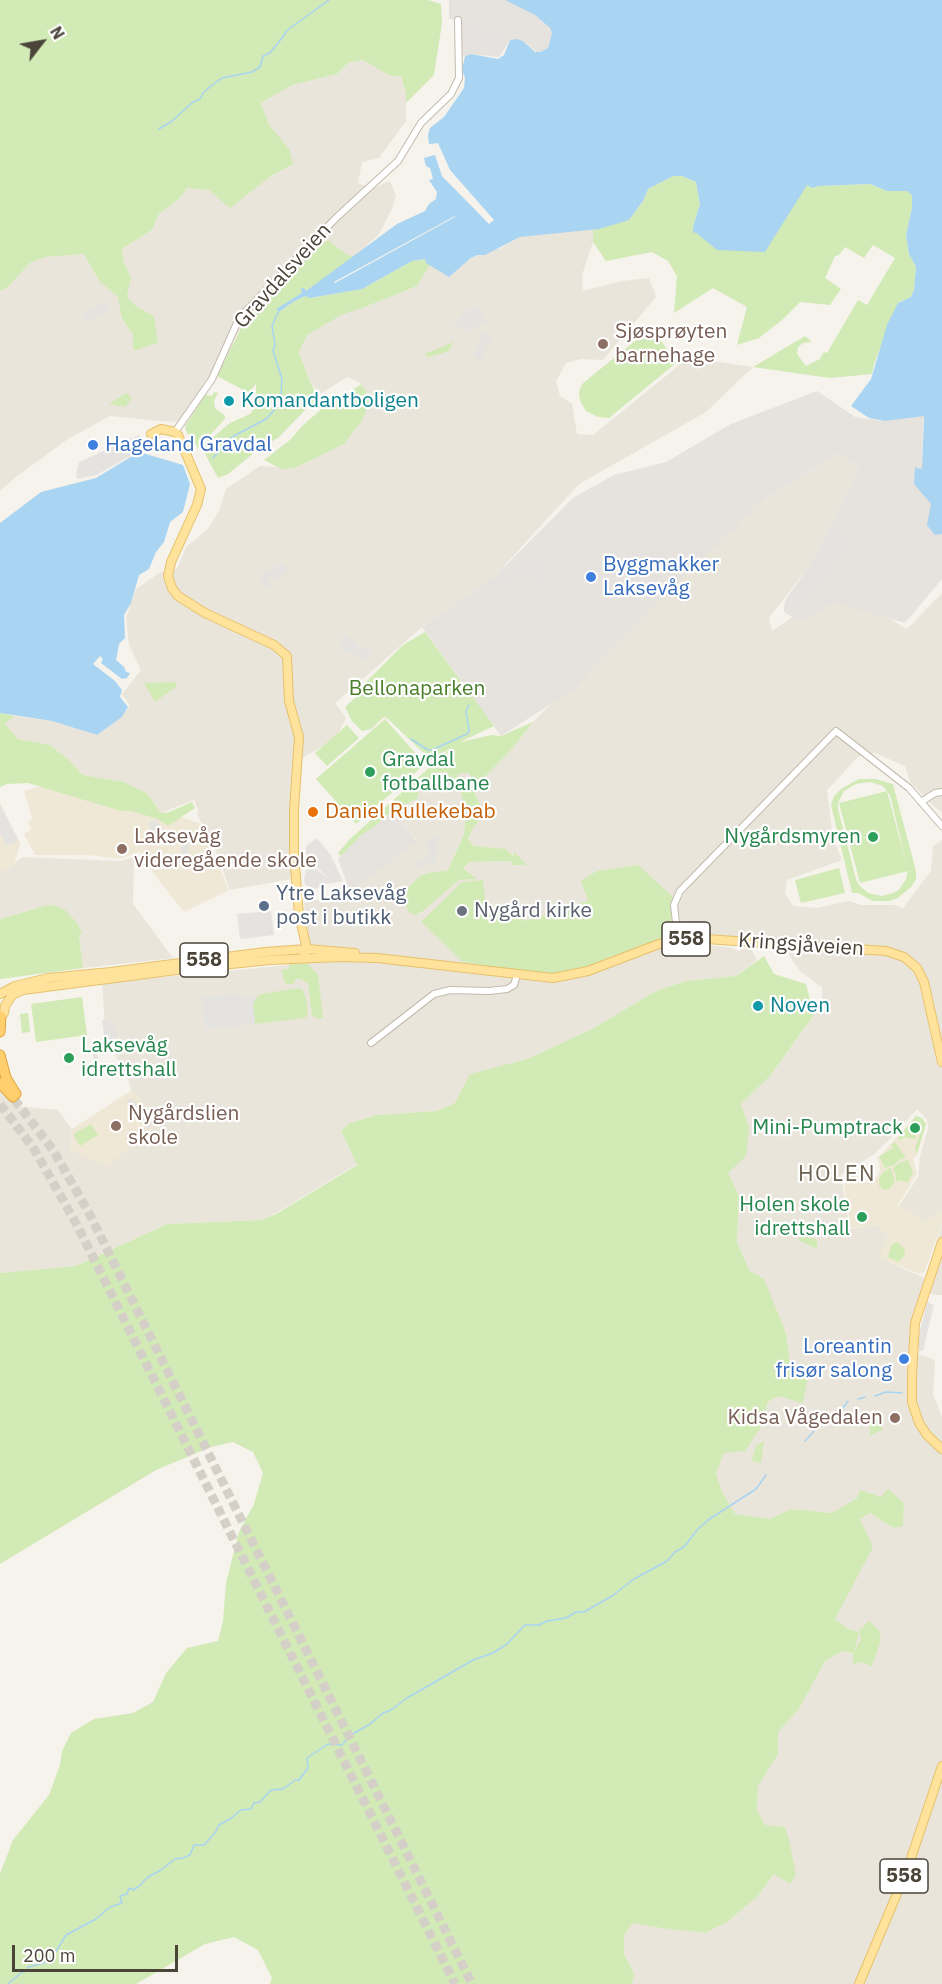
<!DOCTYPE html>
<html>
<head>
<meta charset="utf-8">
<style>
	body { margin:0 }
	#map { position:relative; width:942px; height:1984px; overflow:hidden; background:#f6f3ec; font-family:"IBM Plex Sans",sans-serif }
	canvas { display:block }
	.north { position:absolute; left:12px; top:12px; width:60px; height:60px; -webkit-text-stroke:4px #fff; paint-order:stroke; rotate:59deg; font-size:16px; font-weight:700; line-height:24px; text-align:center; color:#4b4439 }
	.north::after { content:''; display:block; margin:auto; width:21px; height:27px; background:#4b4439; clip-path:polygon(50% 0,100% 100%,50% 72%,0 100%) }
	.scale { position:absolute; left:12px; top:1945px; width:166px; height:27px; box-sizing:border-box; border:3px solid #4b4439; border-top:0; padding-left:8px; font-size:18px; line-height:21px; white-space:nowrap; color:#4b4439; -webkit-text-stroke:4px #fff; paint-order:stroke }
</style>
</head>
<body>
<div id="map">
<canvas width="942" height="1984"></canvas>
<div class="north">N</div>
<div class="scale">200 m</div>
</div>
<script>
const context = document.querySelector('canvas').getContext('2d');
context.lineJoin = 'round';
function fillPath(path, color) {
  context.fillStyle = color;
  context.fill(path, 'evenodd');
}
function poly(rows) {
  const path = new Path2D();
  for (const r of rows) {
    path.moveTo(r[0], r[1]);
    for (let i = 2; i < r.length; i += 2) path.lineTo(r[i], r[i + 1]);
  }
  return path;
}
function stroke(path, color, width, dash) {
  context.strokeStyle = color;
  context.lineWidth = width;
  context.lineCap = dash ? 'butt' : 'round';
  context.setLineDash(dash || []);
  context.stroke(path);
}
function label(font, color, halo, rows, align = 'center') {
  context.font = font + ' "IBM Plex Sans",sans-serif';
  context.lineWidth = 4.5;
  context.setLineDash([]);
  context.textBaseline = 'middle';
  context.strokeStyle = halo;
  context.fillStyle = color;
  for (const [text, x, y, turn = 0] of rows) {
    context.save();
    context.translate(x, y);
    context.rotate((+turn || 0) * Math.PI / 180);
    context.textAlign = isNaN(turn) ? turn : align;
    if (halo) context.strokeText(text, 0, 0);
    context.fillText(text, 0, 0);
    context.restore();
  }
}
fillPath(poly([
	[363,60,390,76,401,76,406,94,406,121,379,158,362,162,358,183,372,189,390,181,396,196,392,209,379,234,354,257,346,254,245,320,199,402,177,421,169,422,110,416,68,439,17,476,0,491,0,291,7,288,30,263,45,257,84,254,98,280,119,297,122,319,133,335,154,316,137,307,127,297,131,277,124,263,122,249,152,230,159,214,180,198,187,188,209,190,272,176,293,164,269,125,261,103,292,85,337,74,348,63],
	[593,229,593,242,582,275,583,291,622,281,649,278,656,297,603,360,581,359,566,363,556,381,560,396,572,404,577,434,593,435,677,367,686,357,753,367,706,412,579,484,494,577,422,627,335,703,346,718,335,739,297,761,299,785,297,878,230,890,213,843,197,815,198,810,194,800,161,813,148,794,124,782,83,775,68,759,50,745,18,739,4,724,15,716,52,721,97,735,122,717,130,705,122,694,141,670,129,645,126,617,136,589,159,573,177,569,186,547,207,530,219,511,226,489,260,466,295,468,344,444,362,421,370,400,362,384,347,377,320,394,310,382,299,352,307,335,343,313,360,309,417,286,430,265,449,277,471,258,503,247,520,237],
	[839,452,859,468,810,565,769,618,772,631,821,598,841,590,907,629,942,593,942,812,933,806,910,782,905,766,875,753,859,756,827,790,833,838,842,860,787,880,785,893,793,906,816,908,849,901,861,905,894,905,903,908,931,871,933,846,942,840,942,1210,926,1222,899,1206,918,1177,920,1156,928,1129,927,1120,917,1109,894,1135,873,1155,841,1175,850,1229,876,1225,882,1227,881,1231,889,1234,880,1258,931,1281,913,1339,915,1354,928,1357,935,1361,933,1394,942,1417,942,1984,632,1984,634,1973,624,1954,624,1935,633,1922,661,1928,705,1933,727,1922,757,1897,774,1874,765,1825,757,1810,758,1786,777,1754,778,1732,799,1709,825,1661,842,1651,853,1653,858,1632,848,1629,835,1619,844,1600,860,1519,870,1513,893,1528,903,1525,904,1503,881,1497,857,1498,832,1513,791,1509,770,1519,735,1514,723,1493,716,1474,724,1453,762,1425,768,1403,778,1396,792,1364,790,1363,786,1333,775,1308,750,1271,737,1243,739,1197,727,1173,749,1128,741,1104,770,1076,805,1028,822,1001,822,987,801,972,781,944,684,931,673,897,588,901,525,921,518,906,486,906,463,962,549,977,587,968,612,956,670,941,687,944,729,947,738,951,750,947,757,960,736,976,685,981,656,991,592,1029,527,1059,471,1074,456,1103,436,1111,377,1115,350,1123,341,1132,357,1164,276,1213,261,1220,167,1224,76,1266,0,1273,0,1087,17,1106,58,1110,72,1129,70,1150,131,1146,160,1122,131,1089,126,1073,106,1039,102,983,310,963,304,903,350,892,417,840,392,811,418,798,418,788,443,771,450,769,471,773,472,780,461,794,469,816,465,821,464,834,448,870,428,873,420,876,419,914,459,880,476,879,463,867,470,862,511,861,515,855,474,846,468,840,473,828,484,814,473,789,512,749,533,722,654,599,768,497,792,483],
	[22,857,121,861,134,857,133,904,173,958,83,968,79,935,82,934,78,924,44,906,0,919,0,871,8,869],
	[942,1224,942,1295,935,1295,930,1293,932,1280,926,1277]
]), '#eae5da');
fillPath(poly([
	[449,0,505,0,513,3,535,15,550,28,552,33,548,48,538,53,523,41,510,40,499,57,471,54,465,56,462,55,454,46,456,20,449,19],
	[817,391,855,417,884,421,898,419,897,394,929,403,923,420,922,467,921,469,916,467,931,504,935,535,942,534,942,579,905,623,834,602,801,622,784,612,785,601,810,565,859,468,839,452,792,483,768,497,659,600,576,688,501,736,422,627,494,577,573,498,614,475,666,462,731,424],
	[392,811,417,841,350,892,338,859,360,836,374,827]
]), '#e6e2dd');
fillPath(poly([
	[50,784,152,807,201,824,229,890,184,912,154,874,140,852,119,859,89,855,35,855,24,834,31,830,28,822,32,819,24,791],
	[0,803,20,844,15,862,12,867,2,871,0,871],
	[132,1090,160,1122,107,1167,70,1150,72,1129],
	[916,1116,922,1118,926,1124,917,1154,913,1159,917,1173,898,1205,926,1222,942,1210,942,1223,925,1271,920,1274,879,1258,889,1234,881,1231,882,1227,876,1225,851,1228,844,1186,847,1177,852,1175,855,1175,865,1182,871,1182,877,1177,880,1171,878,1158]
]), '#efe8d6');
fillPath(poly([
	[0,0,428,0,441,4,442,23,434,75,406,103,406,94,401,76,390,76,363,60,348,63,337,74,292,85,261,103,269,125,289,149,293,164,271,176,230,208,209,190,187,188,180,198,159,214,152,230,122,249,124,263,131,277,127,297,137,307,154,316,158,343,133,351,133,335,122,319,118,297,99,281,84,254,45,257,30,263,7,288,0,291],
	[673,176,682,176,696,182,700,204,693,227,695,232,807,185,812,188,819,186,870,184,887,191,909,191,912,195,912,208,906,235,909,254,916,267,914,290,911,297,898,303,874,364,872,374,830,378,753,367,805,336,812,342,803,343,798,347,797,354,806,366,820,359,824,352,827,353,858,300,867,305,895,258,873,245,864,258,845,247,839,255,835,256,825,278,841,289,830,305,800,302,782,320,759,338,737,345,747,307,713,288,674,313,677,276,668,261,652,252,606,261,593,242,593,229,630,219,643,201,648,189],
	[328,240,346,254,354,257,306,292,301,288,302,293,277,309,280,311,293,302,305,296,311,298,362,289,412,261,426,259,426,263,430,265,417,286,360,309,343,314,307,335,299,352,310,382,320,400,308,407,278,438,260,448,228,474,218,478,203,450,206,443,230,423,250,414,256,406,256,384,249,393,217,376,245,320,288,270],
	[652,327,676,363,609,418,598,417,586,411,580,401,579,392,582,384],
	[454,342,449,351,429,357,424,354],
	[362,384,370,400,362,421,344,444,295,468,281,469,264,460,290,440,303,425,324,407],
	[214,392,218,393,214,401,215,408,225,416,225,419,198,448,186,431,185,426,205,395,212,396],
	[126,393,132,398,125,407,109,404],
	[425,632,494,726,460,742,492,735,501,736,533,722,512,749,473,789,484,814,473,828,468,839,474,846,506,849,513,856,514,852,527,865,512,865,511,861,470,862,463,868,477,879,459,880,423,911,415,915,409,912,405,904,407,889,420,876,428,873,448,870,464,834,465,821,469,816,461,794,463,785,472,780,470,773,457,774,460,779,452,784,445,771,433,777,425,787,418,788,418,798,392,811,374,827,360,836,341,856,338,853,350,839,451,748,431,760,388,719,384,717,371,729,362,731,352,721,345,707,356,697,355,693,403,645],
	[175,682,177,686,155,702,144,683],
	[0,713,15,716,5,724,18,739,50,745,68,759,83,775,124,782,148,794,161,813,167,813,192,802,195,808,168,826,158,819,131,811,121,811,28,783,7,784,0,787],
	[385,719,425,764,356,824,316,779],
	[347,725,359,738,327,766,315,753],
	[859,779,876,779,893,784,916,871,916,879,912,886,898,898,889,901,873,901,858,893,852,893,831,805,834,796,841,789],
	[870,782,883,786,890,795,908,870,887,791,839,803,860,883,908,871,906,879,899,890,893,893,882,896,868,893,859,885,856,879,838,809,838,803,844,791,856,784],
	[638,865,673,897,670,941,612,956,587,968,549,977,463,962,421,922,462,882,483,880,486,906,518,906,525,921,588,901,581,881,597,871],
	[839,868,845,893,801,903,795,880],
	[53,905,64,909,78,924,82,934,79,935,83,968,0,979,0,919,44,906],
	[764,956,774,974,806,984,814,1015,770,1076,741,1104,749,1128,746,1156,728,1173,739,1196,737,1243,750,1271,764,1279,786,1333,790,1363,809,1372,803,1403,778,1396,768,1402,762,1425,745,1451,724,1453,716,1474,723,1493,735,1514,770,1519,791,1509,832,1513,857,1498,860,1490,881,1497,888,1489,904,1503,903,1526,893,1528,870,1513,860,1519,873,1547,835,1619,848,1629,859,1632,854,1652,861,1639,859,1631,869,1621,879,1630,881,1640,872,1666,861,1662,853,1664,853,1653,842,1651,825,1661,799,1709,778,1732,778,1754,758,1786,757,1810,765,1825,785,1827,790,1844,796,1875,790,1884,774,1874,757,1897,727,1922,705,1933,661,1928,633,1923,624,1935,624,1954,634,1973,632,1984,270,1984,272,1978,258,1950,234,1937,205,1944,136,1984,0,1984,0,1874,13,1840,49,1795,60,1765,62,1751,71,1733,94,1719,133,1713,153,1702,166,1673,187,1648,218,1641,223,1621,226,1583,239,1532,254,1504,263,1473,253,1452,233,1442,211,1447,156,1470,0,1564,0,1273,76,1266,167,1224,261,1220,276,1214,357,1165,341,1131,350,1123,377,1115,436,1111,455,1103,470,1074,527,1059,592,1029,656,991,685,981,736,976],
	[307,963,318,975,323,1017,320,1019,316,1018,312,1015,308,984,301,979,296,979,294,984,287,984,284,982,282,969,289,969,289,964],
	[299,988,303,990,306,998,308,1014,305,1018,255,1024,253,1004,257,997,261,994],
	[82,997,87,1035,36,1042,31,1004],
	[28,1013,30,1032,22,1033,20,1014],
	[916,1116,922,1118,926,1124,917,1154,915,1148,922,1128,919,1123,909,1129,911,1130,912,1127,919,1127,918,1130,913,1132,916,1135,915,1139,904,1137,900,1140,898,1138],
	[91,1124,98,1135,80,1146,73,1134],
	[895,1142,906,1158,900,1159,894,1165,885,1168,880,1158,877,1158,893,1148,891,1145],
	[908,1160,913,1173,908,1182,898,1180,896,1183,896,1176,893,1168,899,1163],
	[891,1168,895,1182,889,1189,884,1190,879,1186,879,1179,883,1172],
	[803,1233,817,1240,817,1249,798,1240],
	[897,1242,904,1248,905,1255,898,1262,888,1257,891,1245],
	[877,1416,883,1430,870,1435,870,1419],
	[764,1441,761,1463,752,1461,756,1446]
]), '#d2eab5');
fillPath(poly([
	[463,24,507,33,499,57,493,55,491,53,462,47],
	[106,301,110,309,87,322,82,315],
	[479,306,483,319,488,323,464,331,460,326,456,328,453,325,466,311],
	[484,331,492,336,481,360,473,356],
	[139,435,147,451,140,451,96,475,77,479,76,474,79,462],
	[836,527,852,540,814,595,795,611,784,612,785,601],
	[544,556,549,564,543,568,549,578,536,586,530,577,521,582,517,576,494,591,490,584,530,558,534,563],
	[283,563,288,571,274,580,270,577,268,580,272,586,268,590,260,577,263,572],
	[343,635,348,635,350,640,355,640,353,643,372,652,367,660,349,652,343,653,341,642],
	[0,804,19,841,6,846,0,833],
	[157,819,162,831,151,839,149,822],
	[191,831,193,832,187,858,178,864,181,849],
	[437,835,439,839,436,847,439,848,435,864,432,865,431,863,419,867,416,864,427,857,430,850,426,841],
	[317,838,330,854,343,881,326,884,315,889,305,885,304,879,306,870,316,869,328,878,317,867,306,866,306,846],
	[271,911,274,935,240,939,237,914],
	[243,994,244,998,256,997,253,1004,255,1024,205,1029,201,997],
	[102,1020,107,1020,108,1024,110,1022,118,1034,109,1043,106,1035,104,1035],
	[96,1041,100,1071,95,1072,91,1042],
	[131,1098,152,1119,153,1124,147,1130,127,1101],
	[927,1302,934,1305,923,1351,919,1351,919,1335]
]), '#e5e3e0');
fillPath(poly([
	[505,0,942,0,942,534,935,535,927,525,931,504,914,484,915,467,921,469,922,467,924,416,885,421,869,418,851,406,871,379,887,325,898,303,911,297,914,290,916,267,909,254,906,235,912,208,912,195,907,191,887,191,870,184,819,186,812,188,807,185,765,252,717,250,695,232,693,234,693,227,700,204,696,182,682,176,673,176,648,189,643,201,629,220,599,229,520,237,485,255,478,255,471,258,449,277,426,263,425,259,412,261,362,289,310,298,305,296,293,302,280,311,276,309,302,293,301,288,304,288,306,291,397,224,425,211,429,204,436,199,437,192,429,180,433,179,430,168,426,166,424,158,435,155,442,176,489,224,494,220,450,170,438,143,429,144,428,135,430,128,444,117,464,88,465,78,462,70,465,56,471,54,498,59,504,55,510,40,516,39,523,41,535,52,540,52,548,48,552,33,550,28,535,15],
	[139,452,183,465,190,484,183,512,170,522,164,542,156,552,149,569,139,575,131,603,124,615,125,638,119,644,116,660,124,667,126,672,130,673,127,678,122,679,101,663,103,659,100,656,93,664,115,681,122,690,120,697,128,707,122,717,97,735,52,721,0,713,0,523,41,492,96,478]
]), '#a9d4f2');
fillPath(poly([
	[455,216,455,217,335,283,334,282]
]), '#f6f3ec');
stroke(poly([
	[159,129,172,121,193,102,200,99,203,93,211,86,222,78,252,72,260,67,263,56,270,53,285,34,286,31,329,0],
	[213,458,232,437,266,419,278,406,281,395,282,379,273,351,275,344,272,326,279,310],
	[411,739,428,750,432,750,467,734,469,731,466,711,469,705],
	[875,1396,886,1392,902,1393],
	[858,1399,865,1397],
	[821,1425,842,1409,848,1401],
	[805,1441,814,1431],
	[8,1984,22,1972,27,1971,28,1967,44,1963,55,1953,66,1935,96,1919,110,1907,122,1903,120,1896,127,1894,129,1888,133,1890,138,1887,148,1877,161,1870,175,1859,183,1858,190,1855,194,1845,204,1845,215,1833,219,1825,230,1819,241,1810,251,1809,254,1803,260,1802,271,1790,283,1789,295,1780,299,1780,308,1768,307,1758,328,1744,342,1745,351,1735,370,1724,383,1713,391,1710,407,1698,473,1660,493,1653,507,1644,525,1625,539,1625,547,1621,566,1618,576,1612,584,1612,612,1596,634,1579,667,1561,675,1552,685,1546,697,1530,708,1520,756,1489,766,1475]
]), '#a9d4f2', 1.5);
stroke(poly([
	[14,1099,53,1150,89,1213,472,1984],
	[0,1104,34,1149,77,1225,455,1984]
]), '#d4d0c8', 9, [9, 4.5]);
const minor = poly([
	[175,432,212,379,237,323,242,315,337,217,398,161,421,123,451,94,459,78,458,20],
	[921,802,935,793,942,792],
	[678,940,674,905,680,891,836,731,909,788,942,826],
	[371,1043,434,994,450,990,489,991,507,989,514,985,517,975]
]);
const major = poly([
	[151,434,161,429,175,432,178,435,201,489,197,505,171,562,168,576,172,588,178,596,205,613,274,645,287,656,289,701,299,737,294,810,294,854,299,915,307,949,303,957],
	[0,994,15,986,48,978,111,972,265,952,307,949,355,953],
	[0,1017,4,1013,5,1006,12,995,23,990,192,968,270,960,340,957,377,958,553,978,588,971,659,944,678,940,706,939,886,951,904,957,917,968,924,982,942,1062],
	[942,1242,915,1323,912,1376,912,1402,919,1423,927,1435,942,1449],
	[859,1984,907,1870,942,1766]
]);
const highway = poly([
	[0,1032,1,1016],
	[0,1055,6,1078,16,1094],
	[0,1083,13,1097]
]);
stroke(minor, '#c2bbae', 8);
stroke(major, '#e6c16a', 10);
stroke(highway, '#e0a43c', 11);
stroke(minor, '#fff', 6);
stroke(major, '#ffe39c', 8);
stroke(highway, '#ffcf6e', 9);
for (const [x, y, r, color] of [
	[603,344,6,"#8d6e63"],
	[229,401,6,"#0f9aa8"],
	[93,445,6,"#3f7fe0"],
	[591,577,6,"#3f7fe0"],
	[370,772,6,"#2e9e5b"],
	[313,812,6,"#e8710a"],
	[873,837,6,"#2e9e5b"],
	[122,849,6,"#8d6e63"],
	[264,906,6,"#5c6f8a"],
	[462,911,6,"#6b7280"],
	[758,1006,6,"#0f9aa8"],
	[69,1058,6,"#2e9e5b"],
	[116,1126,6,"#8d6e63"],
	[915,1128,6,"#2e9e5b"],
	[862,1217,6,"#2e9e5b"],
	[904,1359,6,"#3f7fe0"],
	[895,1418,6,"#8d6e63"]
]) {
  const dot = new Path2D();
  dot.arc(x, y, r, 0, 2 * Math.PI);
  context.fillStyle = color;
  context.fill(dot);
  stroke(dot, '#fff', 2);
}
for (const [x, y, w] of [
	[686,939,48],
	[204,960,48],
	[904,1876,48]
]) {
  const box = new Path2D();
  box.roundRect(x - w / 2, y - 17, w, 34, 4.5);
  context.fillStyle = '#fff';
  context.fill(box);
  stroke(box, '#4b4439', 1.5);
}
label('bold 20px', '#4b4439', null, [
	["558",686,939],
	["558",204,960],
	["558",904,1876]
]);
label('21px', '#4b4439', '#fff', [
	["Gravdalsveien",283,276,-48],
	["Kringsjåveien",801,945,4]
]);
label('21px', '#785e54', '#fff', [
	["Sjøsprøyten",615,332],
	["barnehage",615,356],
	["Laksevåg",134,837],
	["videregående skole",134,861],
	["Nygårdslien",128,1114],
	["skole",128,1138],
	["Kidsa Vågedalen",883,1418,"right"]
], 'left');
label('21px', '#0d838f', '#fff', [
	["Komandantboligen",241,401],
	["Noven",770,1006]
], 'left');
label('21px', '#366cbe', '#fff', [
	["Hageland Gravdal",105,445],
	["Byggmakker",603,565],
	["Laksevåg",603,589],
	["Loreantin",892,1347,"right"],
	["frisør salong",892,1371,"right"]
], 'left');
label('21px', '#4a7f2a', '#fff', [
	["Bellonaparken",417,689]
]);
label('21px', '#27864d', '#fff', [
	["Gravdal",382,760,"left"],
	["fotballbane",382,784,"left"],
	["Nygårdsmyren",861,837],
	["Laksevåg",81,1046,"left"],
	["idrettshall",81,1070,"left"],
	["Mini-Pumptrack",903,1128],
	["Holen skole",850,1205],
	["idrettshall",850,1229]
], 'right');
label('21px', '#c56008', '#fff', [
	["Daniel Rullekebab",325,812]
], 'left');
label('21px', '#4e5e75', '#fff', [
	["Ytre Laksevåg",276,894],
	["post i butikk",276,918]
], 'left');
label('21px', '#5b616d', '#fff', [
	["Nygård kirke",474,911]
], 'left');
context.letterSpacing = '1.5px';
label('22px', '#6e6250', '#fff', [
	["HOLEN",837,1175]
]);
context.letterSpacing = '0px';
</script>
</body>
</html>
